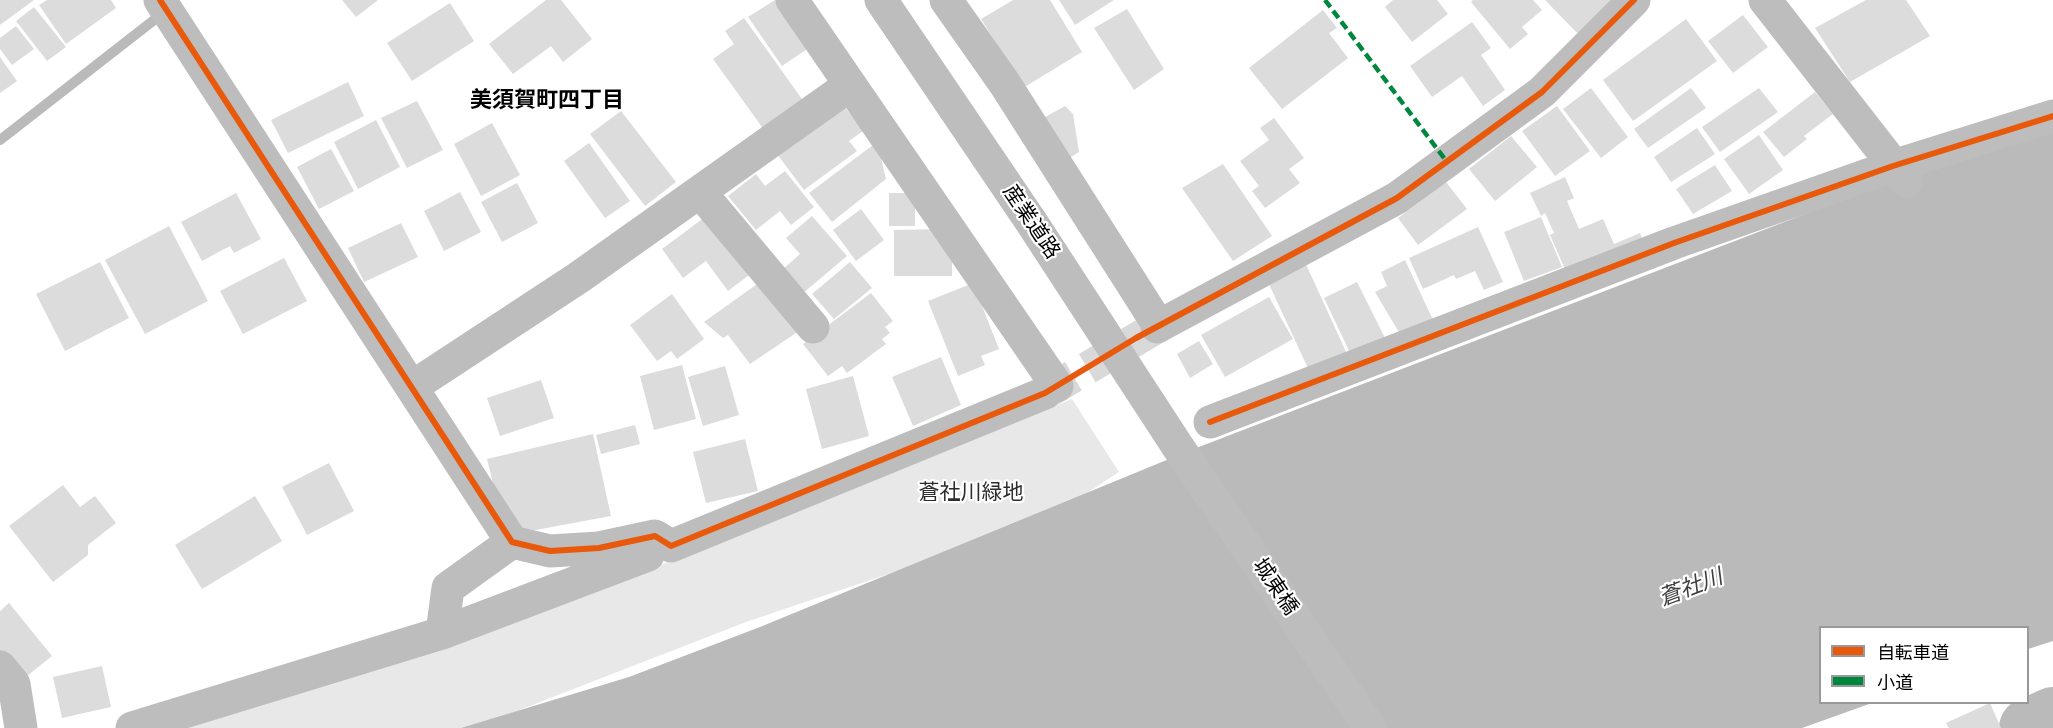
<!DOCTYPE html>
<html>
<head>
<meta charset="utf-8">
<style>
	body { margin:0 }
	#map { position:relative; width:2053px; height:728px; overflow:hidden; background:#fff; font-family:"Noto Sans","Noto Sans JP",sans-serif }
	canvas { display:block }
	.legend { position:absolute; left:1819px; top:626px; width:210px; height:78px; box-sizing:border-box; background:#fff; border:2px solid #999; margin:0; padding:8px 10px; list-style:none; font-size:18px; color:#000 }
	.legend li { display:flex; align-items:center; gap:12px; height:30px }
	.legend b { width:30px; border:2px solid #999 }
</style>
</head>
<body>
<div id="map">
<canvas width="2053" height="728"></canvas>
<ul class="legend">
<li><b style="height:8px;background:#e8590c"></b>自転車道</li>
<li><b style="height:8px;background:#00873e"></b>小道</li>
</ul>
</div>
<script>
const context = document.querySelector('canvas').getContext('2d');
context.lineJoin = 'round';
function fillPath(path, color) {
  context.fillStyle = color;
  context.fill(path, 'evenodd');
}
function poly(rows) {
  const path = new Path2D();
  for (const r of rows) {
    path.moveTo(r[0], r[1]);
    for (let i = 2; i < r.length; i += 2) path.lineTo(r[i], r[i + 1]);
  }
  return path;
}
function stroke(path, color, width, dash) {
  context.strokeStyle = color;
  context.lineWidth = width;
  context.lineCap = dash ? 'butt' : 'round';
  context.setLineDash(dash || []);
  context.stroke(path);
}
function label(font, color, halo, rows, align = 'center') {
  context.font = font + ' "Noto Sans","Noto Sans JP",sans-serif';
  context.lineWidth = 4.5;
  context.setLineDash([]);
  context.textBaseline = 'middle';
  context.strokeStyle = halo;
  context.fillStyle = color;
  for (const [text, x, y, turn = 0] of rows) {
    context.save();
    context.translate(x, y);
    context.rotate((+turn || 0) * Math.PI / 180);
    context.textAlign = isNaN(turn) ? turn : align;
    if (halo) context.strokeText(text, 0, 0);
    context.fillText(text, 0, 0);
    context.restore();
  }
}
fillPath(poly([
	[1072,399,1119,472,1067,506,986,541,746,622,473,728,188,728,559,606]
]), '#e8e8e8');
fillPath(poly([
	[2053,132,2053,641,2028,649,2028,628,1820,628,1820,702,1872,703,1802,728,461,728,629,677,760,627,1191,450,1917,171]
]), '#bababa');
stroke(poly([
	[0,140,163,13]
]), '#bababa', 10);
stroke(poly([
	[2029,728,2053,717]
]), '#bababa', 60);
fillPath(poly([
	[0,0,34,0,0,25],
	[47,0,111,0,116,8,66,44,39,5],
	[342,0,378,0,356,17],
	[546,0,561,0,592,39,563,62,551,46,513,74,489,44],
	[775,0,782,0,813,45,782,66,748,17],
	[1013,0,1050,0,1082,52,1023,88,981,19],
	[1059,0,1114,0,1075,25],
	[1393,0,1437,0,1448,14,1412,42,1385,7],
	[1473,0,1533,0,1542,10,1522,27,1528,34,1510,49,1471,2],
	[1545,0,1616,0,1578,34],
	[1866,0,1906,0,1930,36,1850,82,1815,28],
	[450,3,474,41,412,81,387,43],
	[34,7,66,47,47,61,16,21],
	[1127,9,1164,69,1134,90,1094,28],
	[1323,10,1337,28,1329,33,1348,58,1282,109,1249,68],
	[1743,15,1768,47,1733,73,1708,41],
	[744,18,807,106,767,134,713,59,734,44,725,31],
	[1686,19,1717,61,1633,121,1603,80],
	[1472,22,1491,48,1481,55,1505,90,1483,106,1462,76,1432,97,1410,66],
	[16,26,34,49,12,65,0,49,0,38],
	[0,57,17,81,0,93],
	[348,82,364,116,288,153,271,120],
	[1591,88,1628,137,1601,158,1563,109],
	[1691,88,1706,108,1648,148,1634,129],
	[1759,88,1778,112,1720,152,1702,127],
	[1815,92,1833,114,1804,136,1807,139,1784,157,1763,132],
	[417,101,443,150,407,168,381,118],
	[844,106,863,131,849,141,857,151,804,190,777,154],
	[1065,106,1073,114,1079,152,1066,160,1038,121],
	[1557,106,1590,151,1555,176,1522,131],
	[621,111,676,182,645,206,590,134],
	[1274,118,1304,158,1289,169,1300,183,1265,208,1252,191,1259,186,1240,161,1269,140,1260,128],
	[376,120,400,167,358,189,334,142],
	[492,123,520,175,481,196,454,144],
	[1697,128,1715,154,1671,182,1654,157],
	[1759,135,1783,170,1749,194,1724,159],
	[1511,136,1537,167,1495,201,1469,169],
	[877,142,886,179,832,222,809,193],
	[589,143,630,201,605,218,564,161],
	[331,149,354,191,319,209,297,167],
	[1223,164,1272,236,1233,261,1182,188],
	[1715,165,1732,191,1693,214,1676,189],
	[785,171,814,207,791,225,780,211,756,230,728,196,756,174,765,186],
	[1565,177,1574,198,1567,201,1579,229,1603,219,1614,244,1640,233,1644,243,1568,276,1550,235,1554,233,1545,213,1541,216,1530,193],
	[1446,182,1467,209,1418,245,1398,218],
	[517,183,538,223,502,242,481,202],
	[460,192,481,232,444,251,424,211],
	[236,193,261,239,234,253,230,246,202,261,181,222],
	[889,193,915,193,915,226,889,226],
	[861,209,884,240,856,261,833,230],
	[709,214,753,272,728,291,706,261,683,278,662,249],
	[812,216,847,256,802,294,782,270,800,254,786,238],
	[1541,217,1562,267,1524,281,1504,232],
	[401,223,418,257,364,282,348,248],
	[169,226,208,301,145,334,105,260],
	[1478,227,1503,282,1484,290,1475,271,1456,279,1454,275,1423,289,1409,258],
	[944,229,952,251,952,276,894,276,894,230],
	[284,258,307,301,243,334,220,291],
	[1405,260,1433,320,1400,334,1375,292,1387,286,1381,272],
	[100,262,129,318,65,351,36,294],
	[850,262,872,288,834,319,812,294],
	[1305,262,1347,354,1312,377,1267,280],
	[760,282,799,331,750,364,728,335,723,338,704,322],
	[1357,282,1387,342,1352,357,1324,298],
	[973,283,999,349,981,356,985,365,958,376,928,301],
	[871,293,893,321,885,327,890,333,882,339,886,344,847,373,842,366,828,376,803,344],
	[672,294,704,339,677,359,671,351,657,361,630,325],
	[1269,297,1293,339,1225,377,1201,335],
	[1199,341,1213,364,1190,378,1177,354],
	[941,357,961,405,913,426,892,377],
	[682,365,696,419,654,430,640,376],
	[725,366,739,415,703,426,688,377],
	[853,376,869,436,822,449,806,389],
	[541,380,554,418,500,436,487,398],
	[635,425,640,444,601,454,596,435],
	[593,434,611,516,525,532,497,500,487,459],
	[745,439,758,491,706,503,693,452],
	[329,463,354,511,307,535,282,487],
	[63,485,80,507,95,496,116,523,88,545,88,555,53,582,9,526],
	[255,496,282,541,202,589,175,545],
	[9,603,52,656,22,680,0,653,0,611],
	[102,666,111,707,62,718,53,677],
	[1990,703,2001,728,1949,728,1946,723]
]), '#dcdcdc');
stroke(poly([
	[1045,393,1157,327]
]), '#d9d9d9', 33, [33, 16]);
stroke(poly([
	[160,0,512,542,550,551,599,548,655,536,671,546,1045,393],
	[792,0,1057,386],
	[881,0,1032,223,1178,447,1370,728],
	[946,0,1005,84,1159,326],
	[1765,0,1906,181],
	[700,192,813,327],
	[1157,327,1397,198,1542,92,1634,0],
	[412,387,578,278,850,85],
	[1210,422,1674,243,1893,166,2053,116],
	[442,633,448,588,512,542],
	[0,667,14,684,21,728],
	[132,728,442,633,648,555]
]), '#bdbdbd', 33);
stroke(poly([
	[1325,0,1447,162]
]), '#00873e', 4.5, [9, 4.5]);
stroke(poly([
	[160,0,512,542,550,551,599,548,655,536,671,546,1045,393,1136,338,1397,198,1542,92,1634,0],
	[1210,422,1674,243,1893,166,2053,116]
]), '#e8590c', 6);
label('21px', '#000', '#fff', [
	["産業道路",1031,222,56],
	["城東橋",1275,587,56]
]);
label('21px', '#2d2d2d', '#fff', [
	["蒼社川緑地",971,493]
]);
label('bold 22px', '#000', '#fff', [
	["美須賀町四丁目",547,101]
]);
label('italic 22px', '#3e3e3e', '#fff', [
	["蒼社川",1691,588,-21]
]);
</script>
</body>
</html>
